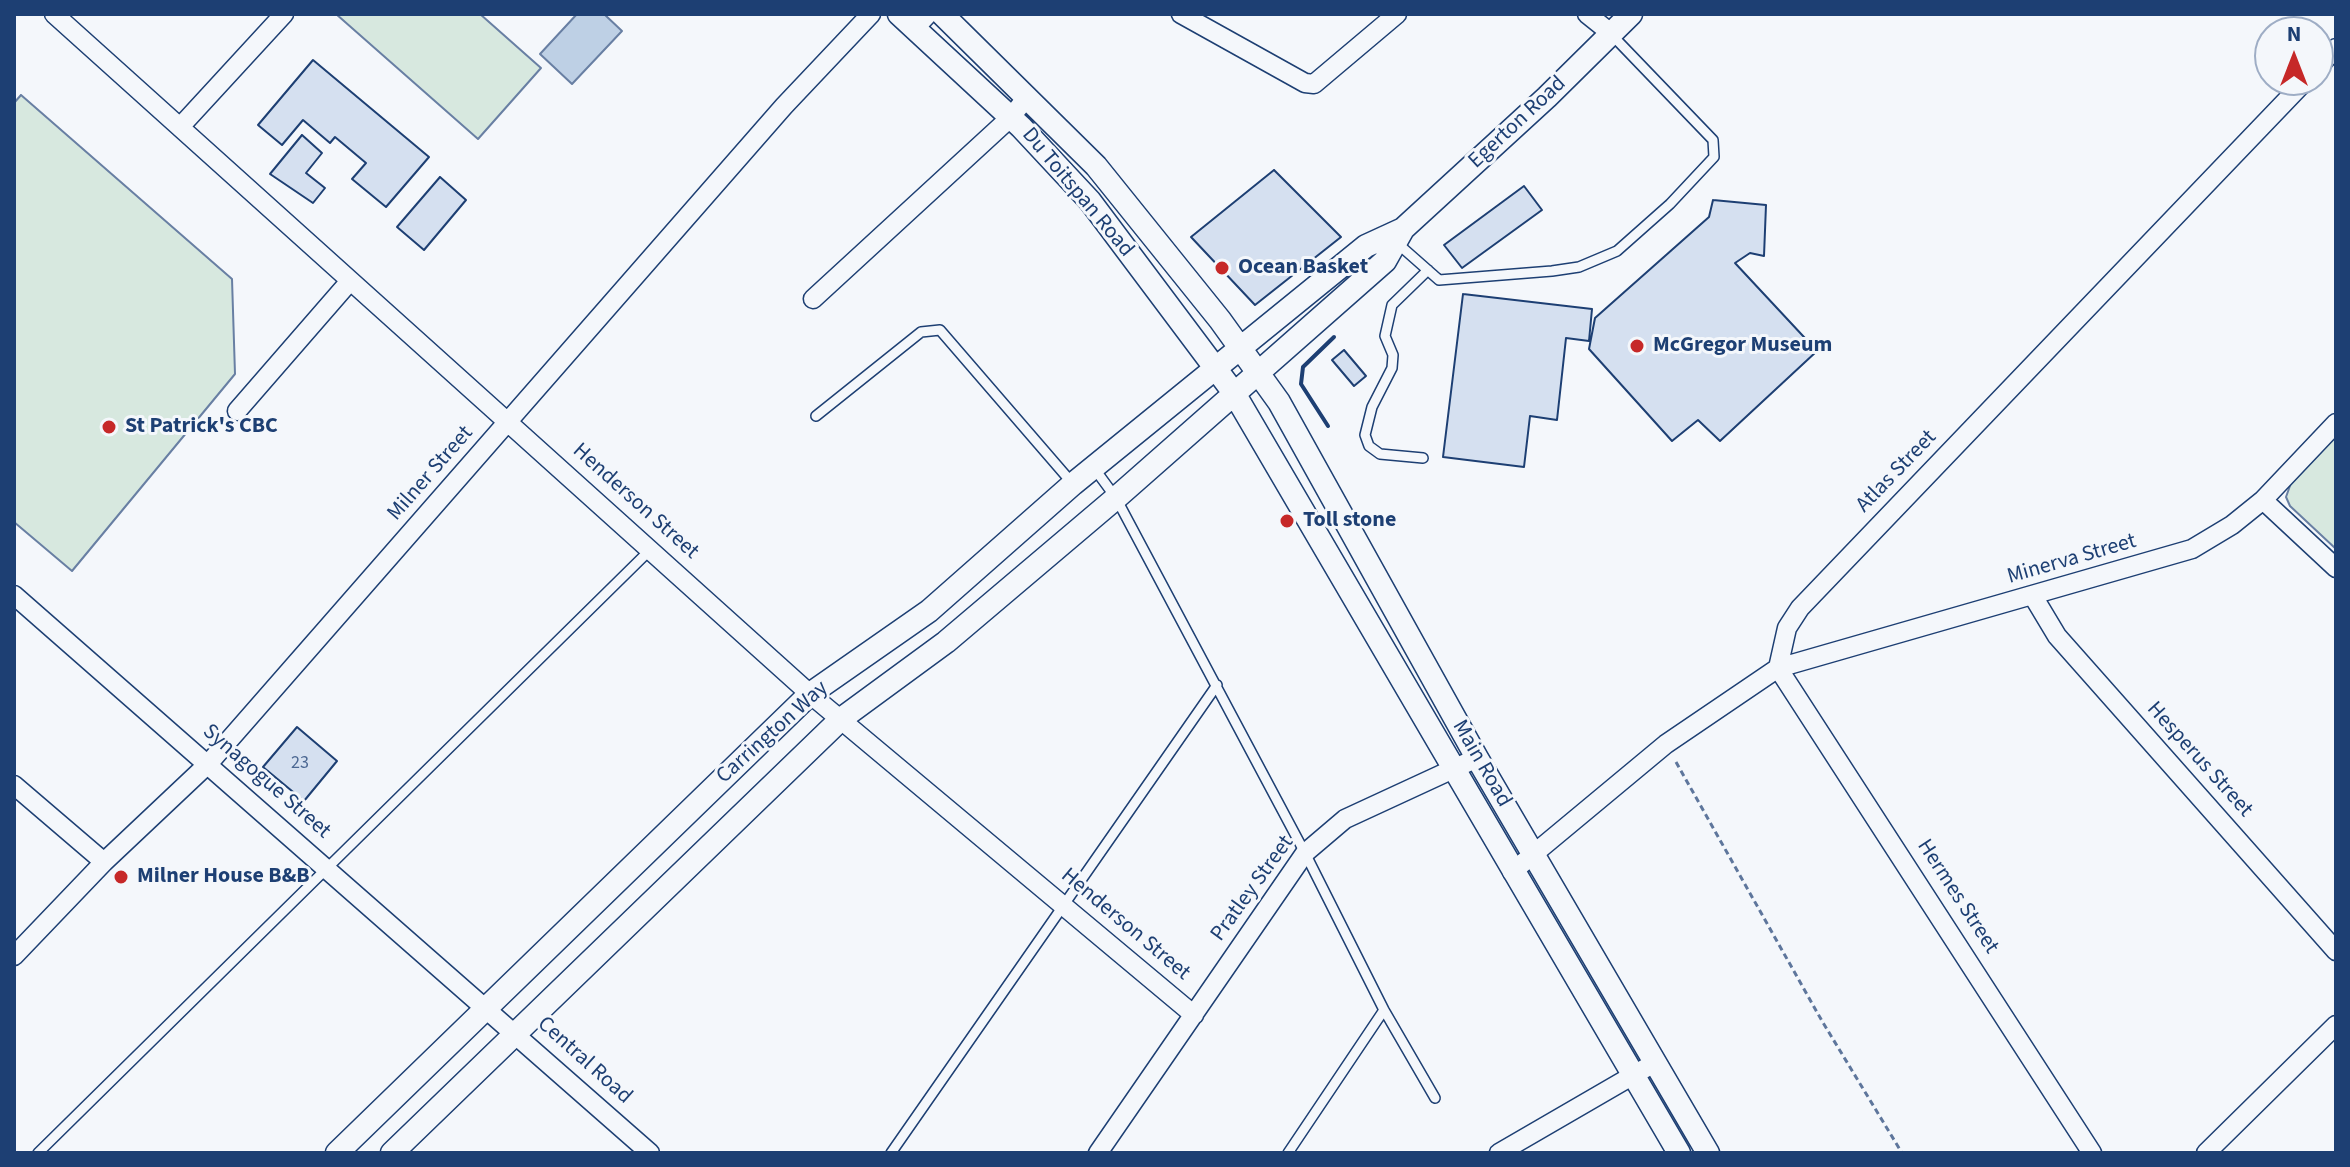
<!DOCTYPE html>
<html>
<head>
<meta charset="utf-8">
<style>
	body { margin:0 }
	#map { position:relative; width:2350px; height:1167px; overflow:hidden; background:#f4f7fb; font-family:"Source Sans 3",sans-serif }
	canvas { display:block }
	.frame { position:absolute; inset:0; border:16px solid #1d3f73; pointer-events:none }
	.north { position:absolute; left:2254px; top:16px; width:80px; height:80px; box-sizing:border-box; background:#f4f7fb; border:2px solid #9eadc5; border-radius:50%; rotate:0deg; font-size:22px; font-weight:700; line-height:32px; text-align:center; color:#1d3f73 }
	.north::after { content:''; display:block; margin:auto; width:28px; height:36px; background:#c62828; clip-path:polygon(50% 0,100% 100%,50% 72%,0 100%) }
</style>
</head>
<body>
<div id="map">
<canvas width="2350" height="1167"></canvas>
<div class="frame"></div>
<div class="north">N</div>
</div>
<script>
const context = document.querySelector('canvas').getContext('2d');
context.lineJoin = 'round';
function fillPath(path, color) {
  context.fillStyle = color;
  context.fill(path, 'evenodd');
}
function poly(rows) {
  const path = new Path2D();
  for (const r of rows) {
    path.moveTo(r[0], r[1]);
    for (let i = 2; i < r.length; i += 2) path.lineTo(r[i], r[i + 1]);
  }
  return path;
}
function stroke(path, color, width, dash) {
  context.strokeStyle = color;
  context.lineWidth = width;
  context.lineCap = dash ? 'butt' : 'round';
  context.setLineDash(dash || []);
  context.stroke(path);
}
function label(font, color, halo, rows, align = 'center') {
  context.font = font + ' "Source Sans 3",sans-serif';
  context.lineWidth = 6;
  context.setLineDash([]);
  context.textBaseline = 'middle';
  context.strokeStyle = halo;
  context.fillStyle = color;
  for (const [text, x, y, turn = 0] of rows) {
    context.save();
    context.translate(x, y);
    context.rotate((+turn || 0) * Math.PI / 180);
    context.textAlign = isNaN(turn) ? turn : align;
    if (halo) context.strokeText(text, 0, 0);
    context.fillText(text, 0, 0);
    context.restore();
  }
}
const green = poly([
	[336,14,480,14,541,68,478,139,336,14],
	[21,95,232,279,235,374,72,571,14,522,14,103,21,95],
	[2336,435,2336,549,2290,506,2286,497,2291,483,2336,435]
]);
fillPath(green, '#d7e8df');
stroke(green, '#687fa3', 2);
const water = poly([
	[577,14,604,14,622,31,572,84,540,54,577,14]
]);
fillPath(water, '#bed0e5');
stroke(water, '#687fa3', 2);
const building = poly([
	[313,60,429,157,386,207,352,179,366,163,335,137,330,143,303,120,282,145,258,125,313,60],
	[302,135,322,153,306,173,325,188,313,203,270,174,302,135],
	[1274,170,1341,237,1255,305,1191,237,1274,170],
	[440,177,466,200,424,250,397,227,440,177],
	[1524,186,1542,210,1462,268,1444,245,1524,186],
	[1713,200,1766,205,1764,256,1750,253,1735,263,1817,351,1720,441,1698,420,1672,441,1589,349,1595,318,1709,217,1713,200],
	[1463,294,1592,309,1589,341,1566,338,1557,420,1530,416,1524,467,1443,457,1463,294],
	[1344,350,1366,376,1354,386,1332,360,1344,350],
	[297,727,337,761,304,801,263,767,297,727]
]);
fillPath(building, '#d5e0f0');
stroke(building, '#1d3f73', 2);
const service = poly([
	[1397,243,1439,280,1552,271,1579,267,1617,251,1670,204,1714,157,1713,140,1612,35],
	[816,416,921,332,940,330,1073,484],
	[1423,458,1380,454,1369,446,1365,435,1372,407,1392,368,1393,355,1385,336,1392,305,1428,270],
	[1094,468,1116,498,1305,853,1384,1010,1435,1098],
	[38,1153,651,549],
	[891,1153,1217,685],
	[1288,1153,1384,1010]
]);
const minor = poly([
	[54,14,810,694,1194,1015],
	[1181,14,1305,83,1314,84,1397,14],
	[1587,14,1612,34],
	[914,29,928,14],
	[2318,67,2336,48],
	[180,127,284,14],
	[813,299,1011,117,1027,97],
	[237,411,350,281],
	[2263,500,2336,568],
	[14,595,650,1153],
	[2033,596,2057,636,2336,951],
	[1778,668,1787,628,1800,608,2306,80],
	[1778,668,2092,1153],
	[14,785,104,862],
	[1512,872,1666,744,1778,668,2192,549,2232,525,2263,500,2336,423],
	[14,956,104,862,209,763,784,106,871,14],
	[1098,1153,1305,853,1345,819,1477,758],
	[1499,1153,1656,1062],
	[2206,1153,2336,1025]
]);
const tertiary = poly([
	[899,14,1021,127,1090,201,1234,393,1679,1153],
	[942,14,1096,166,1220,320,1279,402,1477,758,1708,1153],
	[337,1153,810,694,929,611,1073,484,1366,246,1403,229,1547,97,1631,14],
	[392,1153,841,719,946,642,1116,498,1385,261,1403,229]
]);
stroke(service, '#1d3f73', 12);
stroke(minor, '#1d3f73', 21);
stroke(tertiary, '#1d3f73', 25);
stroke(poly([
	[1676,762,1822,1021,1902,1153]
]), '#5e769c', 3, [6, 4]);
stroke(service, '#f4f7fb', 9);
stroke(minor, '#f4f7fb', 18);
stroke(tertiary, '#f4f7fb', 22);
stroke(poly([
	[1328,426,1301,384,1303,367,1334,337]
]), '#1d3f73', 4);
for (const [x, y, r, color] of [
	[1222,268,8,"#c62828"],
	[1637,346,8,"#c62828"],
	[109,427,8,"#c62828"],
	[1287,521,8,"#c62828"],
	[121,877,8,"#c62828"]
]) {
  const dot = new Path2D();
  dot.arc(x, y, r, 0, 2 * Math.PI);
  context.fillStyle = color;
  context.fill(dot);
  stroke(dot, '#f4f7fb', 3);
}
label('18px', '#4b6792', null, [
	["23",300,764]
]);
label('22px', '#1d3f73', '#f4f7fb', [
	["Egerton Road",1518,123,-43],
	["Du Toitspan Road",1077,193,50],
	["Atlas Street",1897,472,-46],
	["Milner Street",431,474,-49],
	["Henderson Street",635,502,42],
	["Minerva Street",2072,560,-16],
	["Carrington Way",773,733,-42],
	["Hesperus Street",2199,760,48],
	["Main Road",1481,764,60],
	["Synagogue Street",266,782,41],
	["Pratley Street",1253,889,-54],
	["Hermes Street",1957,897,57],
	["Henderson Street",1125,925,40],
	["Central Road",584,1061,42]
]);
label('bold 22px', '#1d3f73', '#f4f7fb', [
	["Ocean Basket",1238,268],
	["McGregor Museum",1653,346],
	["St Patrick's CBC",125,427],
	["Toll stone",1303,521],
	["Milner House B&B",137,877]
], 'left');
</script>
</body>
</html>
